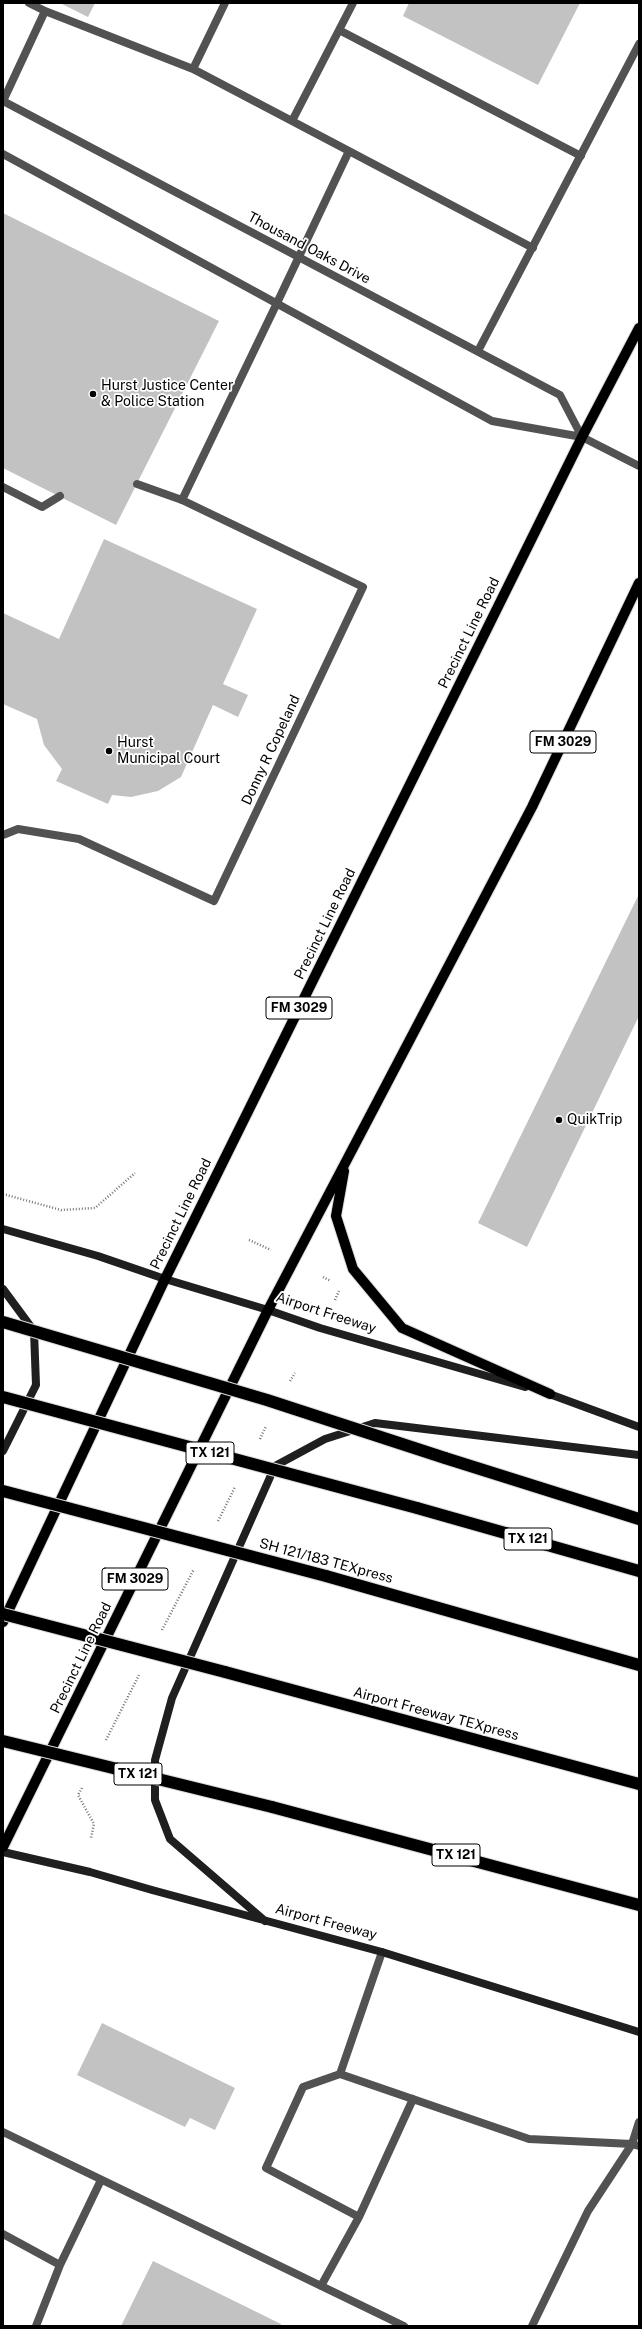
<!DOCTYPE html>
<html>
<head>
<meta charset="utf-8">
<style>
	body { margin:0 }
	#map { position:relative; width:642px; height:2329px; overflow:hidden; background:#fff; font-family:"Public Sans",sans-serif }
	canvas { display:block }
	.frame { position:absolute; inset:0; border:4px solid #000; pointer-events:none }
</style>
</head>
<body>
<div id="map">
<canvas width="642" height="2329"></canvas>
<div class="frame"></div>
</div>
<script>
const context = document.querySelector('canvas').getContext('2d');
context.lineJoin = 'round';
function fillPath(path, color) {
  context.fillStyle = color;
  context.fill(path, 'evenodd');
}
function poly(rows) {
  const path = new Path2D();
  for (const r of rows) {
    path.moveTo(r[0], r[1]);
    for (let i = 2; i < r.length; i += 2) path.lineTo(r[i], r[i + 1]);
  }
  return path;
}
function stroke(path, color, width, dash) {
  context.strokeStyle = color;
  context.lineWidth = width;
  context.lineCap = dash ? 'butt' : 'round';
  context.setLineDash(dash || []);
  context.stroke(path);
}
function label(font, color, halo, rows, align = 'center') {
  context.font = font + ' "Public Sans",sans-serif';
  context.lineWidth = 3.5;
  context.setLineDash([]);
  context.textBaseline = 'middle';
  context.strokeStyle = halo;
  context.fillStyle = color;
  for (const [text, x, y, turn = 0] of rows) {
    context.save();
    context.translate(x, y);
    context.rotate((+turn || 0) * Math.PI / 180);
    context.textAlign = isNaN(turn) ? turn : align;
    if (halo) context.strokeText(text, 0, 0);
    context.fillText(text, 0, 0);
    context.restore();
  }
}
fillPath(poly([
	[60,3,95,3,88,17],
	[409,3,580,3,538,85,403,16],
	[3,213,219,321,116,525,3,468],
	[104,539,257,609,223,684,248,695,238,717,213,705,181,777,158,791,131,797,112,795,108,804,56,781,62,769,44,745,37,719,3,704,3,613,59,639],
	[639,894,639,1016,527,1247,478,1223],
	[102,2023,235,2088,215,2130,190,2118,185,2127,77,2075],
	[153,2261,281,2324,280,2326,121,2326]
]), '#c2c2c2');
const primary = poly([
	[344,1171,336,1216,353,1269,402,1328,550,1394],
	[3,1622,165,1279,582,437,639,328],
	[3,1847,268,1310,532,807,639,583]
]);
const motorway = poly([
	[445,1458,639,1519],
	[417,1508,639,1571],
	[326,1576,639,1665],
	[225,1672,639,1784],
	[272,1807,639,1905]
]);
stroke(primary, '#dbdbdb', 12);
stroke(motorway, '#dbdbdb', 14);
stroke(poly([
	[3,1194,61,1210,95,1208,135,1173],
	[249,1240,271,1250],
	[323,1277,331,1281],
	[335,1300,339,1291],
	[290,1381,295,1373],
	[260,1439,266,1426],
	[218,1521,235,1487],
	[162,1630,194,1569],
	[106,1740,139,1675],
	[82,1788,78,1795,94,1824,91,1838]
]), '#747474', 2.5, [1, 2]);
stroke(poly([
	[29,3,45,11,193,69,225,3],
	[339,30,581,156],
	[193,69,292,121,353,3],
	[3,101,45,11],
	[292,121,533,248],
	[277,303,349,151],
	[478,351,639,44],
	[137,484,182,500],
	[3,487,42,507,60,496],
	[382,1952,340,2074,529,2139,632,2144],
	[639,2122,632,2144,639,2146],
	[3,2132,404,2326],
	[359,2217,413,2099],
	[3,2234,60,2265,101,2180],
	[321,2286,359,2217,266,2168,303,2087,340,2074],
	[36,2326,60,2265],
	[532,2326,588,2211,632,2144]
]), '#525252', 8);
stroke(poly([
	[3,101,560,395,582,437],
	[3,154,492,421,582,437,639,466],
	[3,835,18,829,79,839,214,901,363,587,182,500,277,303]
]), '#525252', 8);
stroke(poly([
	[3,1229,98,1256,165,1279,268,1310,320,1328,525,1387],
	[3,1289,34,1331,36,1385,3,1451],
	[544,1392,639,1427],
	[3,1852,90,1872,152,1890,382,1952,639,2032],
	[265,1921,170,1839,155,1800,155,1760,172,1698,275,1466,325,1439,375,1423,639,1455]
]), '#1f1f1f', 8);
stroke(primary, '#000', 10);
stroke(motorway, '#000', 12);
const motorwayBridge = poly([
	[3,1322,267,1400,445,1458],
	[3,1397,417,1508],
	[3,1491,326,1576],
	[3,1614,225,1672],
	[3,1741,272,1807]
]);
stroke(motorwayBridge, '#dbdbdb', 14, []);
stroke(motorwayBridge, '#000', 12);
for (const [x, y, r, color] of [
	[93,394,4,"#000"],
	[109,751,4,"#000"],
	[559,1120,4,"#000"]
]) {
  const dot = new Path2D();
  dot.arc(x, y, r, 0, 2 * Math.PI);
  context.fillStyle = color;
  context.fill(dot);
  stroke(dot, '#fff', 1.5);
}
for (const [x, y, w] of [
	[563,742,66],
	[299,1008,66],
	[210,1453,48],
	[528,1539,48],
	[135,1579,66],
	[138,1774,48],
	[456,1855,48]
]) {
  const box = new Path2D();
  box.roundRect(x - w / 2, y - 11, w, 22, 3);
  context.fillStyle = '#fff';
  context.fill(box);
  stroke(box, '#000', 1);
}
label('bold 13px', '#000', null, [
	["FM 3029",563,742],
	["FM 3029",299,1008],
	["TX 121",210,1453],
	["TX 121",528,1539],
	["FM 3029",135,1579],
	["TX 121",138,1774],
	["TX 121",456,1855]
]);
label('14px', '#000', '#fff', [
	["Thousand Oaks Drive",309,248,28],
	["Precinct Line Road",469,633,-64],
	["Donny R Copeland",271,750,-65],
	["Precinct Line Road",325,924,-64],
	["Precinct Line Road",181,1214,-64],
	["Airport Freeway",326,1313,18],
	["SH 121/183 TEXpress",326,1561,15],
	["Precinct Line Road",81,1658,-64],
	["Airport Freeway TEXpress",436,1714,15],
	["Airport Freeway",326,1922,15]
]);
label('14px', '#000', '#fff', [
	["Hurst Justice Center",101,386],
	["& Police Station",101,402],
	["Hurst",117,743],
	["Municipal Court",117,759],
	["QuikTrip",567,1120]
], 'left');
</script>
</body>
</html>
